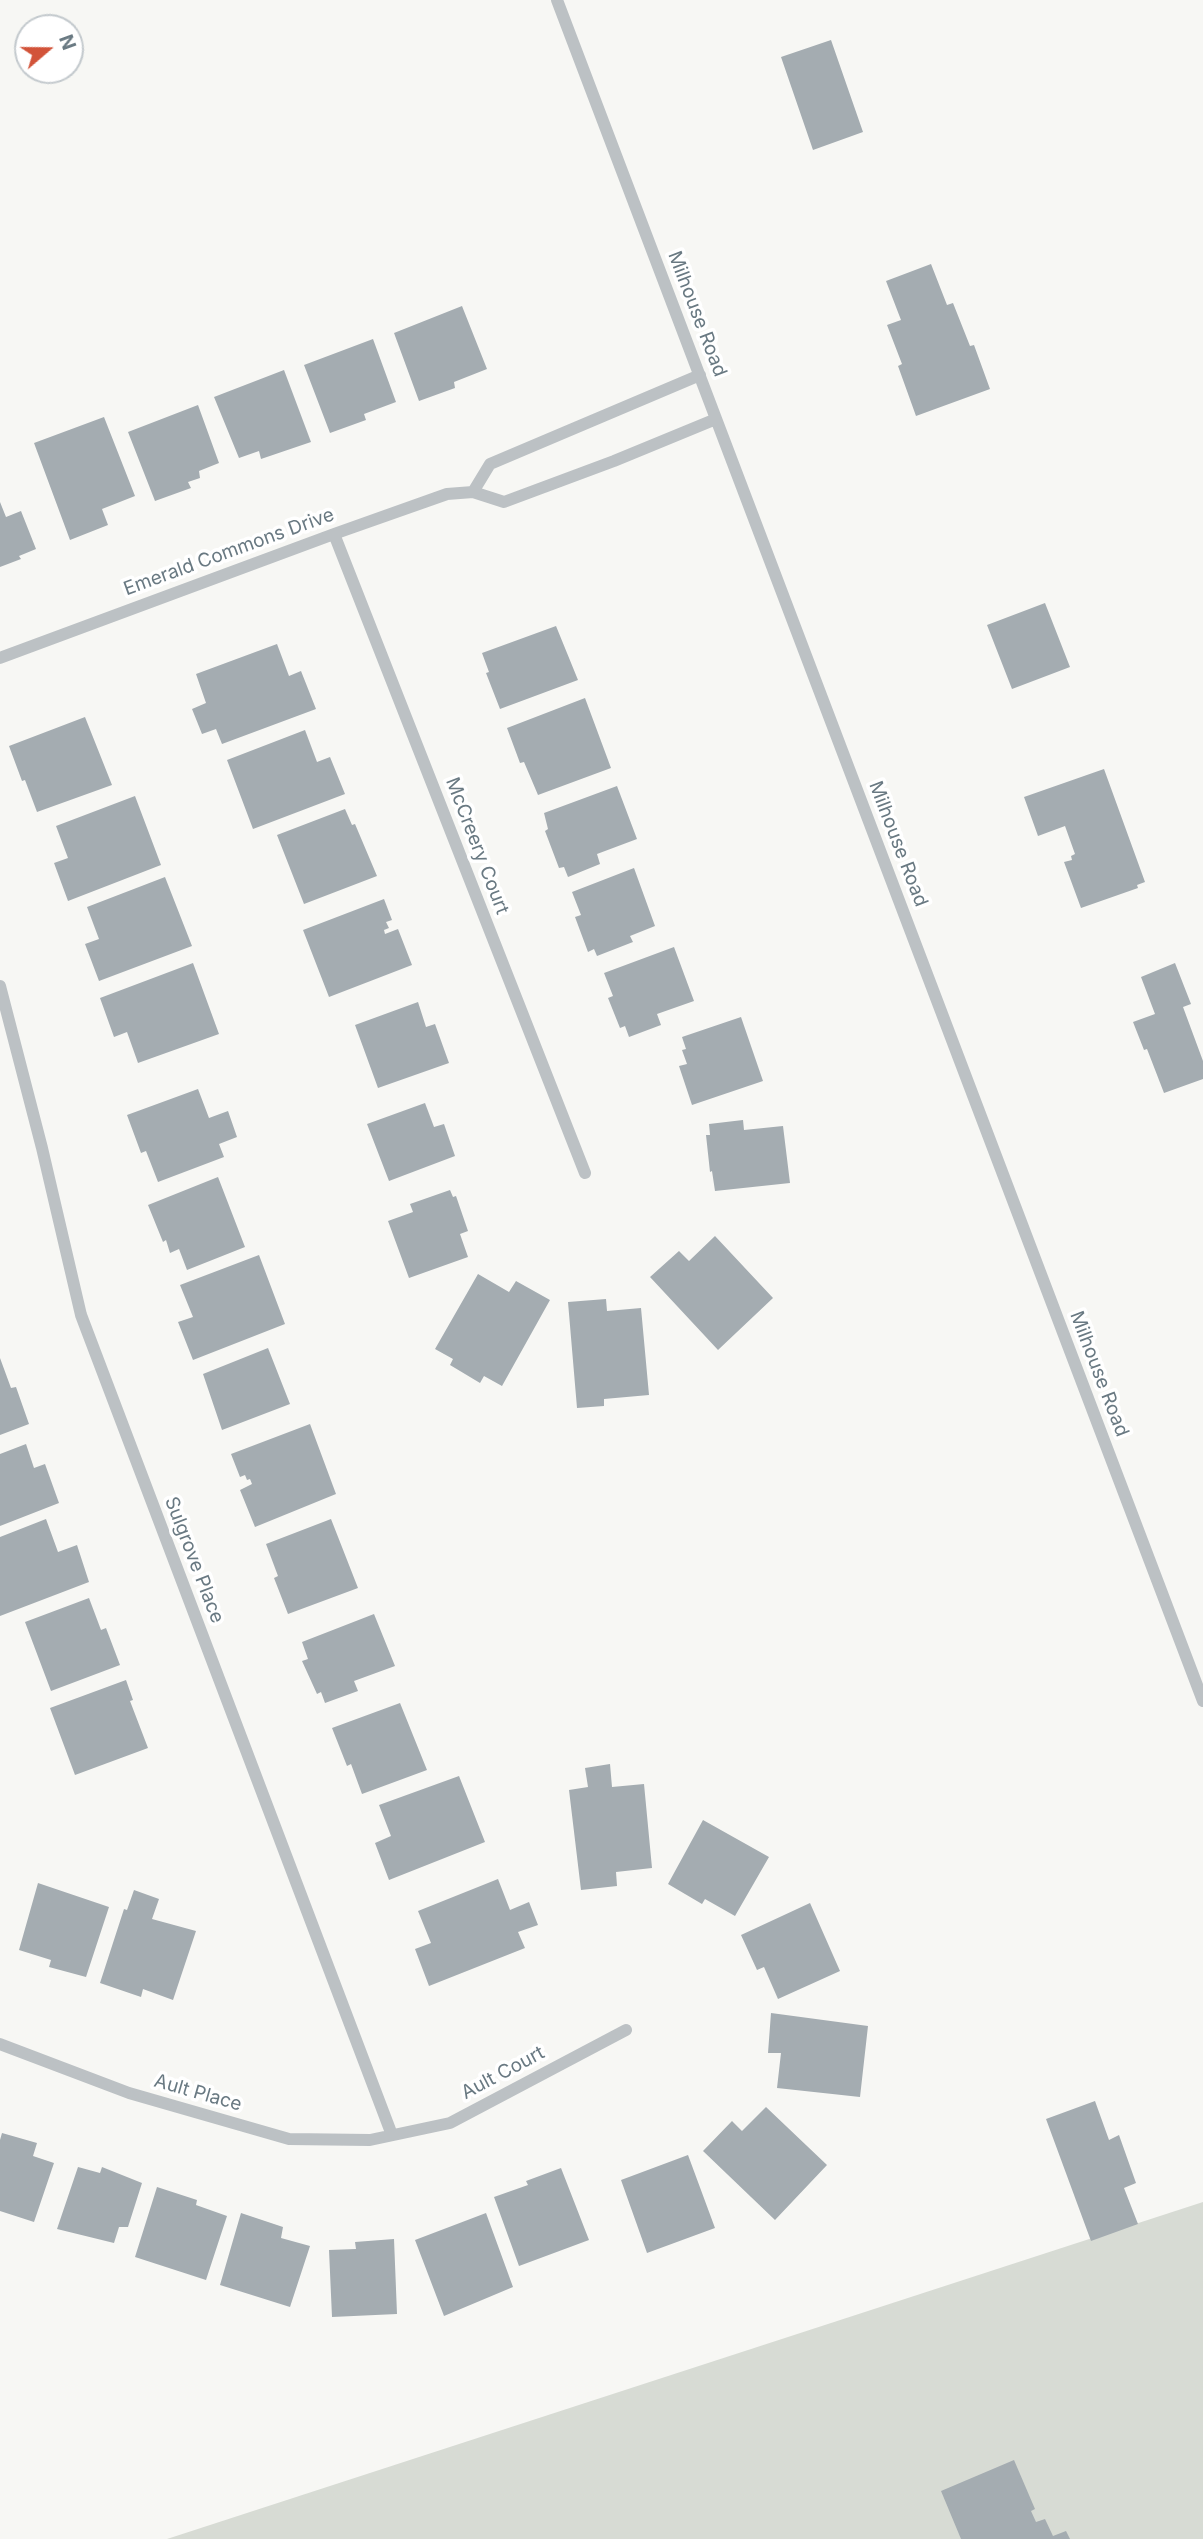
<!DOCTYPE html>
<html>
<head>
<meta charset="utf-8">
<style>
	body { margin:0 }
	#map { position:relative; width:1203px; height:2539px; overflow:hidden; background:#f7f7f4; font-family:Inter,sans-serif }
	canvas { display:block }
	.north { position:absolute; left:14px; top:14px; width:70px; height:70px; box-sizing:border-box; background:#fff; border:2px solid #c3c9cd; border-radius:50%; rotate:70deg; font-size:19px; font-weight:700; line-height:28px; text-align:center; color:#697982 }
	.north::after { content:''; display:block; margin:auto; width:24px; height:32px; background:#d25339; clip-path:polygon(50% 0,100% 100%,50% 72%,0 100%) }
</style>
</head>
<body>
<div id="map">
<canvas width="1203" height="2539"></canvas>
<div class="north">N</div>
</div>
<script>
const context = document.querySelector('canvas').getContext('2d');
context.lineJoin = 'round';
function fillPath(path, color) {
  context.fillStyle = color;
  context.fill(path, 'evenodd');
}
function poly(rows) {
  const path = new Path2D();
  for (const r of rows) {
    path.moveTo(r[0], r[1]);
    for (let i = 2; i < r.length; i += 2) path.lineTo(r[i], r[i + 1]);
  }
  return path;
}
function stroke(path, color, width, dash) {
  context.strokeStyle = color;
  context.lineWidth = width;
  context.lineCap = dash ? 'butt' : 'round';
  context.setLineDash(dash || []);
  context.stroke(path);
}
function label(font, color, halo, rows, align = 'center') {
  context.font = font + ' Inter,sans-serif';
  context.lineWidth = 7;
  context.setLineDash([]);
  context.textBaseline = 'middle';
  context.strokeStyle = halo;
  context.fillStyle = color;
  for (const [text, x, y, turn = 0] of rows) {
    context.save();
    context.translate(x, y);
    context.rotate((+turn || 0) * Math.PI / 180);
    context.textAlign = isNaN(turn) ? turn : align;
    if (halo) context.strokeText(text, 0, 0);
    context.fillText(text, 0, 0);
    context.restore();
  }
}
fillPath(poly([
	[1203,2202,1203,2539,167,2539]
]), '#d7dbd4');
fillPath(poly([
	[831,40,863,132,813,150,781,57],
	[931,264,947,305,953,303,970,346,974,345,990,389,916,416,898,366,902,364,887,325,901,320,886,281],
	[462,306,487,369,454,382,455,388,419,401,394,333],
	[373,339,396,402,364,414,366,420,330,433,304,365],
	[284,370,311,442,261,459,259,451,239,458,214,397],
	[198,405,219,463,199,471,200,478,188,482,191,488,155,501,128,432],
	[104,417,135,496,102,509,108,525,70,540,34,443],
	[0,502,6,517,21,511,36,549,19,556,21,559,0,567],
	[1045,603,1070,667,1012,689,987,625],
	[556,626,578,680,500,709,486,673,489,672,482,653],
	[277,644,289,676,301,671,316,709,222,744,216,729,202,734,192,709,206,703,196,674],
	[585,698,611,768,538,795,524,762,520,763,507,728],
	[85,717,112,785,37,812,25,780,22,781,9,746],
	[305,730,317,762,330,757,345,794,253,829,227,760],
	[1104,769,1145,882,1137,885,1138,888,1081,908,1064,862,1072,860,1071,856,1075,854,1065,826,1038,836,1024,797],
	[617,786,637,839,597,854,600,864,568,877,564,867,559,868,545,831,548,829,544,813],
	[135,796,161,865,68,901,54,863,68,858,56,826],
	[345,809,352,825,355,824,377,876,304,904,277,835],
	[634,868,655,926,630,936,633,942,597,956,594,949,588,952,575,917,581,915,572,892],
	[165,877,192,946,99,981,85,944,99,939,87,907],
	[384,899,392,920,386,922,389,928,384,930,385,934,398,929,412,965,329,997,303,930],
	[674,947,694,1001,657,1014,661,1025,629,1037,625,1026,620,1028,608,998,613,996,604,973],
	[193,963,219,1034,138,1063,127,1032,114,1037,100,998],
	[1175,963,1191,1004,1183,1007,1203,1061,1203,1079,1164,1093,1147,1049,1144,1050,1133,1022,1155,1014,1141,977],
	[418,1002,426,1027,435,1024,449,1063,378,1088,355,1025],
	[741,1017,763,1081,692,1105,679,1066,687,1064,682,1050,686,1049,682,1037],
	[198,1089,209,1118,228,1111,237,1137,219,1144,224,1157,158,1182,146,1151,141,1153,127,1115],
	[425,1103,434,1127,444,1124,455,1156,389,1181,367,1124],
	[743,1120,744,1130,783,1126,790,1183,715,1191,712,1171,710,1172,706,1135,710,1135,709,1124],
	[218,1177,245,1247,187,1270,179,1249,170,1253,166,1240,163,1242,148,1205],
	[450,1190,453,1197,456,1196,468,1231,460,1234,468,1257,409,1278,388,1221,413,1212,410,1204],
	[715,1236,773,1298,718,1350,650,1277,679,1251,689,1261],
	[259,1255,285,1324,193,1360,178,1322,193,1317,180,1285],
	[478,1274,509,1292,516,1281,550,1300,502,1386,484,1376,480,1383,450,1365,453,1359,435,1349],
	[606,1299,607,1311,641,1308,649,1395,604,1399,604,1406,577,1408,568,1302],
	[268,1348,290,1404,222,1430,203,1374],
	[0,1358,11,1388,16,1387,29,1424,0,1435],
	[310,1424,336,1494,255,1527,240,1490,252,1484,250,1479,247,1480,245,1475,240,1477,231,1454],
	[26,1444,34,1468,45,1464,59,1503,0,1526,0,1454],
	[46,1519,58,1552,77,1545,89,1582,0,1616,0,1537],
	[331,1519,358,1588,288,1614,274,1578,278,1576,266,1544],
	[89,1598,101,1630,106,1628,120,1665,51,1691,25,1622],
	[374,1614,395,1666,354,1681,358,1691,325,1703,321,1692,317,1694,302,1661,308,1659,302,1642],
	[126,1680,133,1700,130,1701,148,1748,75,1775,50,1708],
	[400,1703,427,1770,362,1794,351,1764,347,1766,332,1728],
	[610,1764,612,1787,644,1784,652,1868,616,1872,617,1886,581,1890,569,1790,588,1787,585,1768],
	[459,1776,485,1842,389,1880,375,1843,391,1836,379,1805],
	[703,1820,769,1857,735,1916,705,1899,702,1904,668,1884],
	[498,1879,510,1910,529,1902,538,1925,518,1932,525,1948,429,1986,415,1949,431,1943,418,1911],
	[38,1883,109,1907,86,1977,49,1967,51,1960,19,1950],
	[134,1890,159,1899,152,1919,196,1931,173,2000,143,1989,141,1997,100,1983,124,1909,127,1910],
	[810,1903,840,1971,778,1999,764,1967,757,1970,741,1935],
	[771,2013,868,2026,860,2097,777,2088,781,2053,768,2053],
	[1095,2101,1109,2140,1119,2135,1136,2183,1124,2188,1138,2224,1091,2241,1046,2119],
	[766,2107,827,2165,775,2220,703,2151,732,2121,742,2131],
	[2,2133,37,2143,33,2156,54,2163,34,2222,0,2211,0,2140],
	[688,2155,715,2228,647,2253,621,2180],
	[78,2167,100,2173,102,2167,142,2183,128,2227,119,2227,114,2243,57,2229],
	[561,2168,589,2240,519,2266,494,2197,528,2185,526,2181],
	[157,2187,197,2200,196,2205,227,2216,206,2280,135,2257],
	[241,2213,283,2227,281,2238,310,2246,290,2307,220,2285],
	[486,2213,513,2287,444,2316,415,2240],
	[394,2239,397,2314,332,2317,329,2250,356,2249,355,2242],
	[1014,2460,1035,2509,1031,2511,1036,2522,1045,2519,1053,2536,1066,2531,1070,2539,961,2539,941,2491]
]), '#a4acb1');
stroke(poly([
	[557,0,1203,1701],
	[700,375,490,464,473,492,504,502,614,461,716,419],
	[334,534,585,1173],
	[0,658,334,534,447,494,473,492],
	[0,986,42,1148,81,1315,392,2135],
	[0,2044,129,2093,289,2139,370,2140,450,2123,626,2030]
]), '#bcc1c4', 12);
label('19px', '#697982', '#fff', [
	["Milhouse Road",697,314,69],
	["Emerald Commons Drive",229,552,-20],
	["Milhouse Road",898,844,69],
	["McCreery Court",477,846,69],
	["Milhouse Road",1099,1374,69],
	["Sulgrove Place",194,1560,69],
	["Ault Court",503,2073,-28],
	["Ault Place",198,2093,16]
]);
</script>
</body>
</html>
